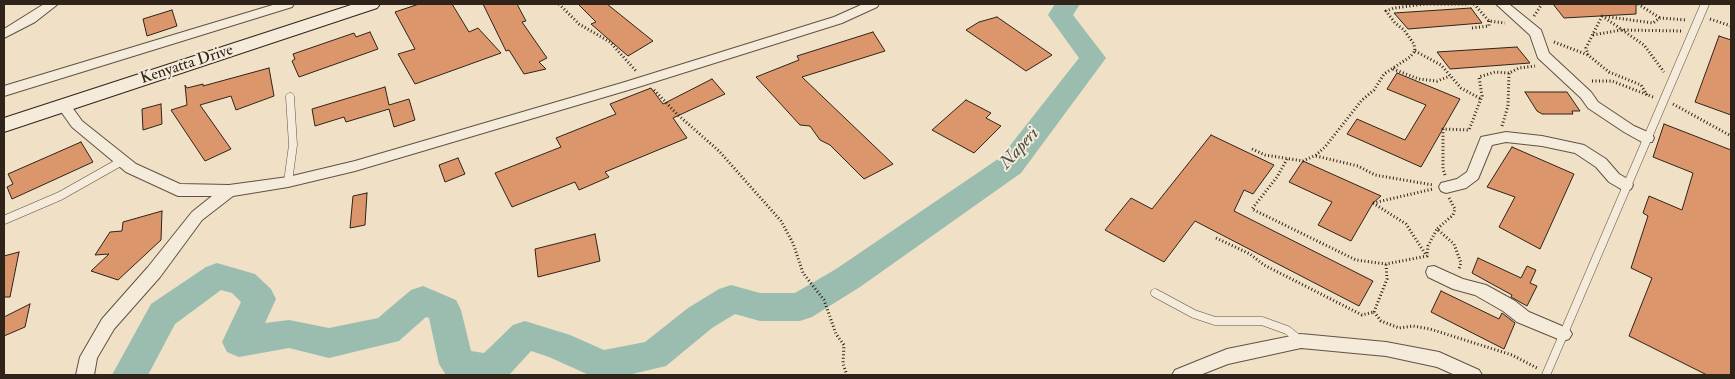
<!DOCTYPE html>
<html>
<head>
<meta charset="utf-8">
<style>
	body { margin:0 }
	#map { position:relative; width:1735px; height:379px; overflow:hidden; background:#efe0c6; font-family:"IM FELL Double Pica",serif }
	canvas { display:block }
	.frame { position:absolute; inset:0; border:5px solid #302319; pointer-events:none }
</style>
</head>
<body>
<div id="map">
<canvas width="1735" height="379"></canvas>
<div class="frame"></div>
</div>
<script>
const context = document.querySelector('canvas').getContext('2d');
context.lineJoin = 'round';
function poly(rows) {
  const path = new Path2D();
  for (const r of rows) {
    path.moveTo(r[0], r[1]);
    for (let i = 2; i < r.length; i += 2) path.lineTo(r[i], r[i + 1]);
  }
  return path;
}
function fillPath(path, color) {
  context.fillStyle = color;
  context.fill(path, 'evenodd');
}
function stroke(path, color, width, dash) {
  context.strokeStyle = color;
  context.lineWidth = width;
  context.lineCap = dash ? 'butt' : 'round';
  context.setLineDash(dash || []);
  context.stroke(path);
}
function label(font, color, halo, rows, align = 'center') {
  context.font = font + ' "IM FELL Double Pica",serif';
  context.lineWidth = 4;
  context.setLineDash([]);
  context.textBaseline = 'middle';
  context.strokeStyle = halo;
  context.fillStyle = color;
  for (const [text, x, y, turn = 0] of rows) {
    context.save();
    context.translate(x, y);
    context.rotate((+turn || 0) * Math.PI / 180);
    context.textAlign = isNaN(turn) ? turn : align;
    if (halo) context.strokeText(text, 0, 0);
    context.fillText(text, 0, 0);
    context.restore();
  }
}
fillPath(poly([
	[1055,4,1080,4,1073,15,1106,58,1021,173,860,287,812,317,800,321,760,321,735,314,712,328,666,366,628,375,589,375,549,357,531,351,509,375,446,375,439,364,429,318,426,317,399,341,329,358,289,348,239,357,227,352,222,342,241,302,232,293,221,290,175,324,148,375,112,375,151,304,206,267,217,263,255,274,271,289,276,299,265,323,289,320,329,328,378,318,411,290,423,286,456,300,461,310,471,351,484,353,513,325,525,321,570,335,604,350,645,342,688,308,719,289,731,285,760,293,795,293,836,269,1001,157,1079,58,1048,15,1055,4]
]), '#9abdb0');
const building = poly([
	[419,4,452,4,469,32,478,28,501,53,415,84,398,54,415,49,395,12,419,4],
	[483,4,517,4,526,21,522,22,547,58,539,62,546,69,524,74,509,50,506,51,483,4],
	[578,4,607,4,653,41,628,56,591,24,596,22,578,4],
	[1553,4,1636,4,1636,14,1564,18,1553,4],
	[1471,8,1482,23,1408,29,1394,13,1471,8],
	[172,10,177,26,147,36,143,19,172,10],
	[997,17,1052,55,1026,71,966,30,979,22,997,17],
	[370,32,378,49,299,77,292,61,295,59,293,54,354,33,356,37,370,32],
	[873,32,885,51,802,77,893,164,864,179,830,145,820,140,810,126,800,125,756,77,799,60,797,56,873,32],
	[1719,36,1731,40,1731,115,1695,102,1719,36],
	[1517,47,1530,63,1450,69,1437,52,1517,47],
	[269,68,274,96,236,110,231,96,200,105,231,149,205,161,171,110,187,105,185,85,187,88,203,84,203,86,269,68],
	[1397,73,1460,99,1421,167,1347,134,1357,119,1405,140,1426,105,1387,89,1397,73],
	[712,79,725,94,673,118,687,138,605,172,609,177,579,190,575,182,512,207,495,173,561,147,556,138,616,114,610,104,651,88,663,104,712,79],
	[385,87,389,105,409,99,415,120,394,127,389,109,346,122,344,117,315,126,312,109,385,87],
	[1525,92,1567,92,1580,111,1572,111,1573,114,1542,114,1537,111,1525,92],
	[966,100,991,113,986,118,1001,126,974,153,932,130,966,100],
	[161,104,162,124,143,130,142,109,161,104],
	[1664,124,1731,150,1731,375,1707,375,1629,336,1652,278,1631,268,1648,216,1643,213,1649,196,1682,210,1693,173,1653,157,1664,124],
	[1211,135,1274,165,1253,194,1244,190,1234,211,1373,281,1359,306,1195,221,1164,262,1105,230,1131,198,1152,209,1211,135],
	[81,142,93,162,12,199,7,187,13,184,8,174,81,142],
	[1512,147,1574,174,1540,249,1499,227,1515,197,1487,187,1512,147],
	[458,158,465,174,445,182,439,165,458,158],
	[1303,161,1381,196,1373,203,1351,241,1318,225,1332,202,1289,182,1303,161],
	[367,193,365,225,350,228,353,196,367,193],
	[162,211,161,240,118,280,91,271,109,254,95,255,110,232,122,231,123,222,162,211],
	[595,234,600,261,538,277,535,249,595,234],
	[19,252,10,297,4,297,4,256,19,252],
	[1478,258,1521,278,1527,266,1536,270,1530,283,1537,286,1527,306,1511,297,1512,295,1472,273,1478,258],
	[1441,291,1499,319,1502,313,1515,323,1504,349,1431,312,1441,291],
	[30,304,25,327,4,336,4,317,30,304]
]);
fillPath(building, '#dc966c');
stroke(building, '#302319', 1);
const service = poly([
	[288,182,293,145,290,97],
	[4,220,60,196,122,161],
	[1155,293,1194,314,1215,321,1262,321,1287,330,1301,341],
	[1546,375,1705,4]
]);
const minor = poly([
	[44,4,58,4,35,22,4,38,4,29,44,4],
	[276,4,294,4,292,7,4,96,4,86,276,4],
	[863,4,879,4,877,7,842,23,635,88,355,171,288,187,233,196,202,220,160,277,114,329,97,358,94,375,76,375,80,357,102,319,148,267,192,212,212,196,178,196,126,172,72,127,57,106,59,103,69,103,82,121,136,164,180,184,229,185,288,177,355,161,625,82,834,17,863,4],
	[1496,4,1509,4,1541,30,1549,53,1591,92,1598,102,1634,126,1652,134,1654,138,1652,142,1642,142,1624,132,1588,108,1581,98,1538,58,1530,35,1496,4],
	[1506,132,1542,136,1584,145,1606,159,1619,174,1631,181,1633,185,1631,189,1626,191,1621,189,1609,182,1596,167,1575,153,1542,146,1506,142,1492,145,1478,179,1466,188,1446,193,1441,191,1439,187,1441,183,1457,179,1467,172,1481,137,1506,132],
	[1434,266,1463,279,1486,285,1515,301,1529,312,1569,329,1572,334,1569,339,1563,341,1517,322,1503,311,1475,295,1453,289,1428,277,1426,272,1428,267,1434,266],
	[1301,334,1386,342,1439,352,1479,370,1482,375,1455,375,1437,367,1386,356,1301,348,1228,364,1200,375,1172,375,1175,370,1227,349,1301,334]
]);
const secondary = poly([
	[354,4,380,4,377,8,4,132,4,118,354,4]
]);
stroke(service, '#605244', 9);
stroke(minor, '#605244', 2);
stroke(secondary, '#302319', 2);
stroke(poly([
	[559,4,579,24,610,42,636,71],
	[1474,4,1489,21,1505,23],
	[1638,4,1660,18],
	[1534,16,1542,4],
	[1602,16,1586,48,1588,55,1609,72,1641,85,1647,95],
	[1602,16,1653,23,1660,18,1686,20],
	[1605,18,1644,45,1664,72],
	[1710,19,1731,26],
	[1472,28,1489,26,1489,21],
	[1593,35,1621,30,1683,31],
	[1554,42,1588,55],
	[1415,51,1441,65,1461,88,1481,99],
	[1393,69,1419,79,1437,81,1450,76],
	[1592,81,1612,81,1653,97],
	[654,90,678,115,719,151,781,221,793,243,803,273,824,300,836,334,844,345,843,364,847,375],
	[1673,104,1731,136],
	[1502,126,1508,106,1509,73,1519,68,1535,66],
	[1252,149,1265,155,1303,161,1316,155,1325,147,1362,100,1374,90,1384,74,1410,57,1415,51,1414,44,1404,30,1395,23,1386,11,1394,8,1425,4,1468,4],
	[1316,156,1358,166,1375,175,1433,185],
	[1287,159,1277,177,1252,209,1356,260,1386,264,1427,256,1428,246,1437,229],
	[1445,175,1443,169,1443,129,1469,130,1482,96,1479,77,1495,72,1509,73],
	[1449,198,1455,209,1453,215,1437,229,1454,244,1461,263,1459,269],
	[1373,203,1406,224,1426,255],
	[1373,203,1433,189],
	[1216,238,1250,254,1264,265,1362,315,1374,312],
	[1374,312,1381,321,1399,328,1413,326,1430,329,1512,355,1537,368],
	[1374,312,1387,279,1386,264]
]), '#302319', 3, [1, 2.5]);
stroke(service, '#f5ebda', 8);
fillPath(minor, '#f5ebda');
fillPath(secondary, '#f5ebda');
label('16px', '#302319', '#f5ebda', [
	["Kenyatta Drive",187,65,-18]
]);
label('italic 18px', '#505146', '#f5ebda', [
	["Naperi",1020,149,-48]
]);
</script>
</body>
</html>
